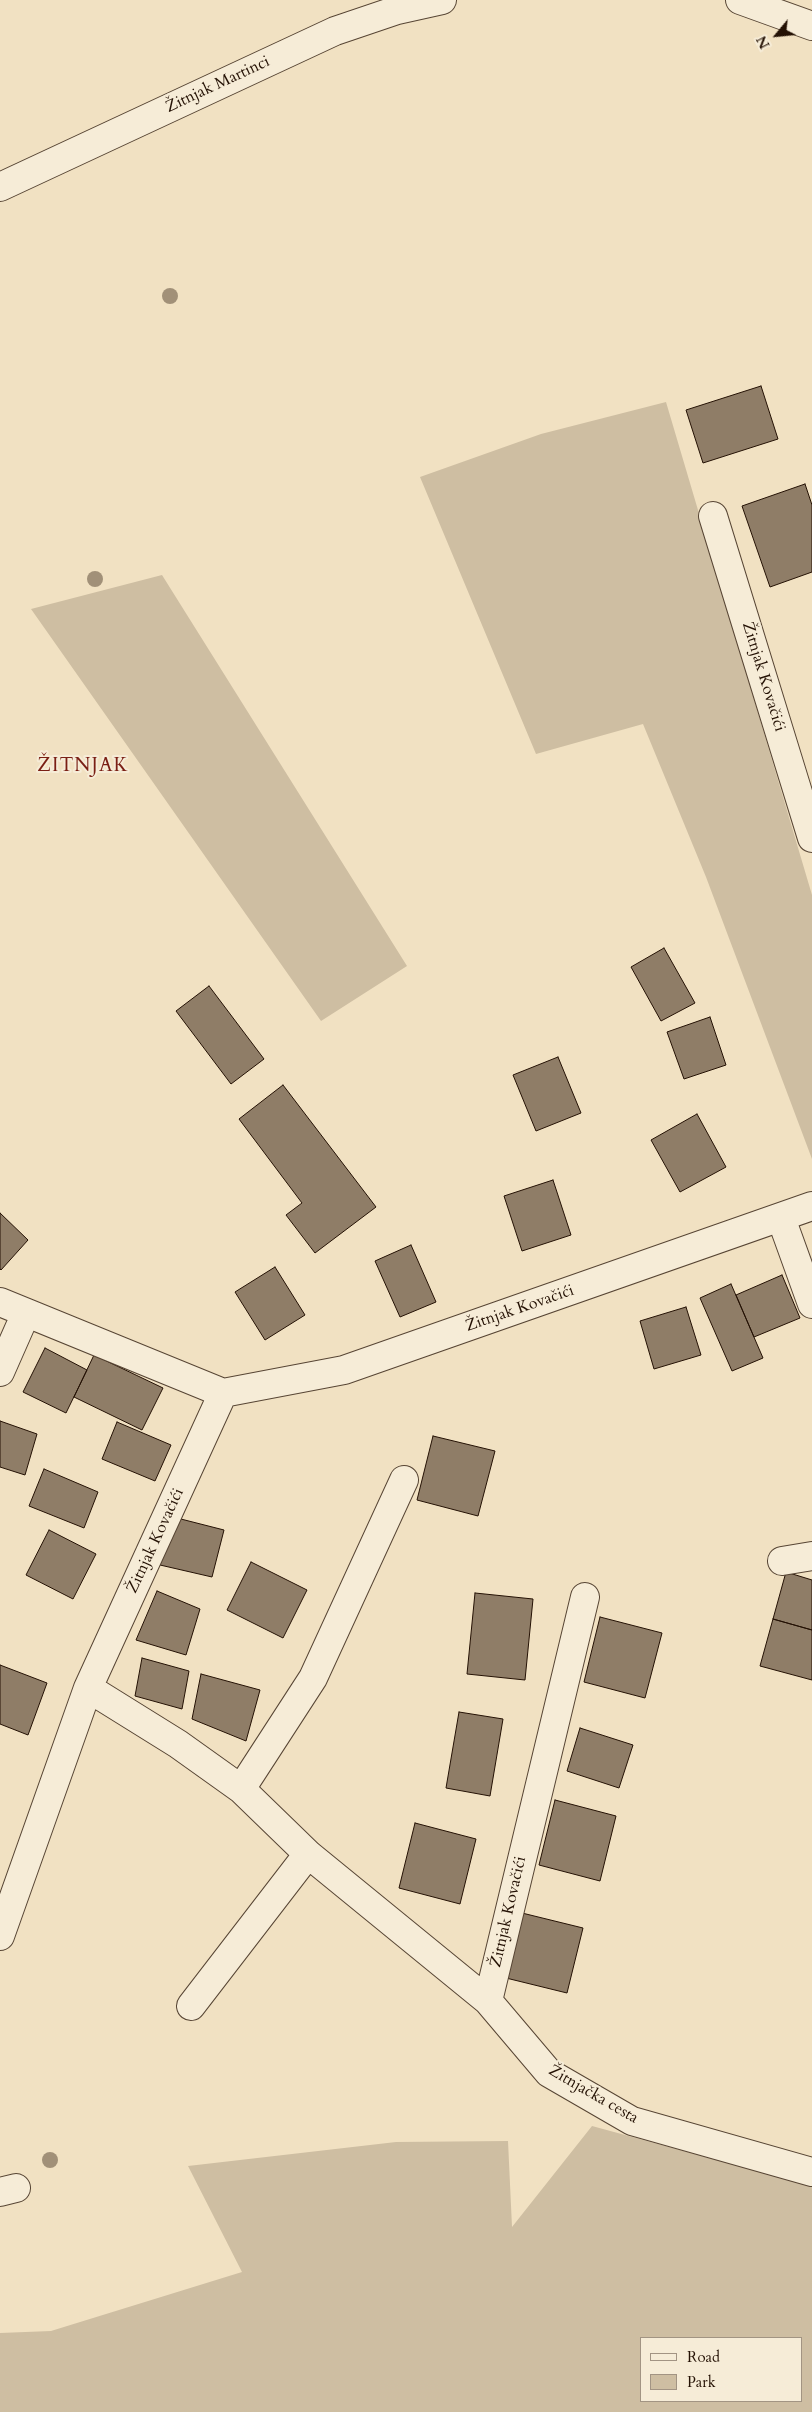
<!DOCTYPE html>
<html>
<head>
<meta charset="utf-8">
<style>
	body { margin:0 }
	#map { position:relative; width:812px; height:2412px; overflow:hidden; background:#f1e1c2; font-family:Cardo,serif }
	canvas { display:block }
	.legend { position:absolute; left:640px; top:2337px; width:162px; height:65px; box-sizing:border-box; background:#f6ecd7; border:1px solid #a29483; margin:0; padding:6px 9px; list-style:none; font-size:15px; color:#241104 }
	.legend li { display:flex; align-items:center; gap:10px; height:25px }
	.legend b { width:25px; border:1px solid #a29483 }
	.north { position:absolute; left:752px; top:10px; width:50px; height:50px; -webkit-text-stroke:4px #f6ecd7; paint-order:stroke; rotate:242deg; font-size:14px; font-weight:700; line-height:20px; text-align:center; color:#241104 }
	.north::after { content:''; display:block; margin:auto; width:18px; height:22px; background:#241104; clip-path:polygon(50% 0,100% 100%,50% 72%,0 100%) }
</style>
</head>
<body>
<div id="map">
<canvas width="812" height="2412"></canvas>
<ul class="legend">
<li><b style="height:6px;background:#f6ecd7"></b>Road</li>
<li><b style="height:14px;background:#cebea2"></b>Park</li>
</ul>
<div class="north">N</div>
</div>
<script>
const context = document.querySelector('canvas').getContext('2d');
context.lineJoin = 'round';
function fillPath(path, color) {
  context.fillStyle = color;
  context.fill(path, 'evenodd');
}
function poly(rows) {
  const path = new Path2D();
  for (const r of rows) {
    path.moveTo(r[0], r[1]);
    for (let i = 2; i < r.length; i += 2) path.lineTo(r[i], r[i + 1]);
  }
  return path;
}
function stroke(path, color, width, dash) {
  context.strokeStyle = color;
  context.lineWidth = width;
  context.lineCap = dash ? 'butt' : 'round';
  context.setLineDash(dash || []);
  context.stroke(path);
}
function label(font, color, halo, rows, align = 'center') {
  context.font = font + ' Cardo,serif';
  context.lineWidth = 4;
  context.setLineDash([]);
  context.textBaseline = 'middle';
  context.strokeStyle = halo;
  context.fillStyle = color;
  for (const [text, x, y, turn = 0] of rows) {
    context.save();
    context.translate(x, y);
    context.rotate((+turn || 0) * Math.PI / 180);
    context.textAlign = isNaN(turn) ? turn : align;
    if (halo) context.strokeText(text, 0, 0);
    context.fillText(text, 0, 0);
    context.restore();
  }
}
fillPath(poly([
	[666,402,812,895,812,1159,706,877,643,724,536,754,420,477,541,434],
	[162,575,407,966,321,1021,31,609],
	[592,2126,812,2186,812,2412,0,2412,0,2333,51,2331,242,2272,188,2166,396,2142,508,2141,512,2227],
	[641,2338,801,2338,801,2401,641,2401]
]), '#cebea2');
const building = poly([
	[761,386,778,439,703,463,686,410,761,386],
	[805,484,812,505,812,572,770,587,742,506,805,484],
	[664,948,695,1003,661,1021,631,967,664,948],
	[209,986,264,1059,231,1084,176,1011,209,986],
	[710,1017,726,1065,684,1079,667,1032,710,1017],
	[558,1057,581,1113,536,1131,513,1075,558,1057],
	[283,1085,376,1207,315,1253,286,1215,302,1203,239,1119,283,1085],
	[697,1114,726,1167,680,1192,651,1140,697,1114],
	[553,1180,571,1235,522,1251,504,1196,553,1180],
	[0,1213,28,1240,1,1270,0,1269,0,1213],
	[411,1245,436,1302,400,1317,375,1261,411,1245],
	[275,1267,305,1315,265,1340,235,1292,275,1267],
	[782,1275,800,1318,754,1337,736,1295,782,1275],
	[731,1284,763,1358,732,1371,700,1298,731,1284],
	[686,1307,701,1355,654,1369,640,1321,686,1307],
	[45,1348,87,1370,66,1413,23,1392,45,1348],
	[94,1355,163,1388,142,1430,74,1397,94,1355],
	[0,1421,37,1434,25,1475,0,1467,0,1421],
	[117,1422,171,1445,155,1481,102,1459,117,1422],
	[433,1436,495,1451,478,1516,417,1500,433,1436],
	[44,1469,98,1492,84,1528,29,1506,44,1469],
	[173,1517,224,1530,212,1577,160,1565,173,1517],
	[49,1530,96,1554,73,1599,26,1575,49,1530],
	[251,1562,307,1590,283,1638,227,1610,251,1562],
	[786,1572,812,1580,812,1630,773,1619,786,1572],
	[157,1591,200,1609,186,1655,136,1640,157,1591],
	[475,1593,533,1599,525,1680,467,1674,475,1593],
	[600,1617,662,1633,645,1698,584,1682,600,1617],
	[773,1619,812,1630,812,1680,760,1666,773,1619],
	[142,1658,189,1671,182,1709,135,1696,142,1658],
	[0,1665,47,1683,28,1735,0,1724,0,1665],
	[201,1674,260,1690,246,1741,192,1719,201,1674],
	[459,1712,503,1719,490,1796,446,1788,459,1712],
	[580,1728,633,1745,619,1788,567,1771,580,1728],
	[555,1800,616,1816,600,1881,539,1865,555,1800],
	[415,1823,476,1839,460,1904,399,1888,415,1823],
	[522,1913,583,1928,567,1993,506,1978,522,1913]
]);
fillPath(building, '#8f7d67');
stroke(building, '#241104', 1);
const minor = poly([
	[740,0,812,26],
	[0,187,335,31,397,10,442,0],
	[713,516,812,838],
	[781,1218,812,1304],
	[0,1302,223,1393,344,1370,812,1206],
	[0,1372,26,1313],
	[782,1561,812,1556],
	[88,1688,178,1744,241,1789,308,1854,488,2001,549,2073,632,2121,812,2172],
	[241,1789,313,1678,404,1480],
	[0,1936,88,1688,223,1393],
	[488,2001,585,1597],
	[191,2006,308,1854],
	[0,2192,16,2188]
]);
stroke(minor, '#574534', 30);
stroke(minor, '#f6ecd7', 28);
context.fillStyle = '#a19078';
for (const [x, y] of [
	[170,296],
	[95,579],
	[50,2160]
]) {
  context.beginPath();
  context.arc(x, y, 8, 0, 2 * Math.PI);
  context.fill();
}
label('16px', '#241104', '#f6ecd7', [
	["Žitnjak Martinci",218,85,-25],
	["Žitnjak Kovačići",763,677,73],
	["Žitnjak Kovačići",520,1309,-19],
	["Žitnjak Kovačići",156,1541,-65],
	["Žitnjak Kovačići",509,1912,-77],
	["Žitnjačka cesta",593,2095,30]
]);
context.letterSpacing = '1px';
label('19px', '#7a1f14', '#f6ecd7', [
	["ŽITNJAK",83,767]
]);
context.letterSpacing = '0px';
</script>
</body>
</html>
